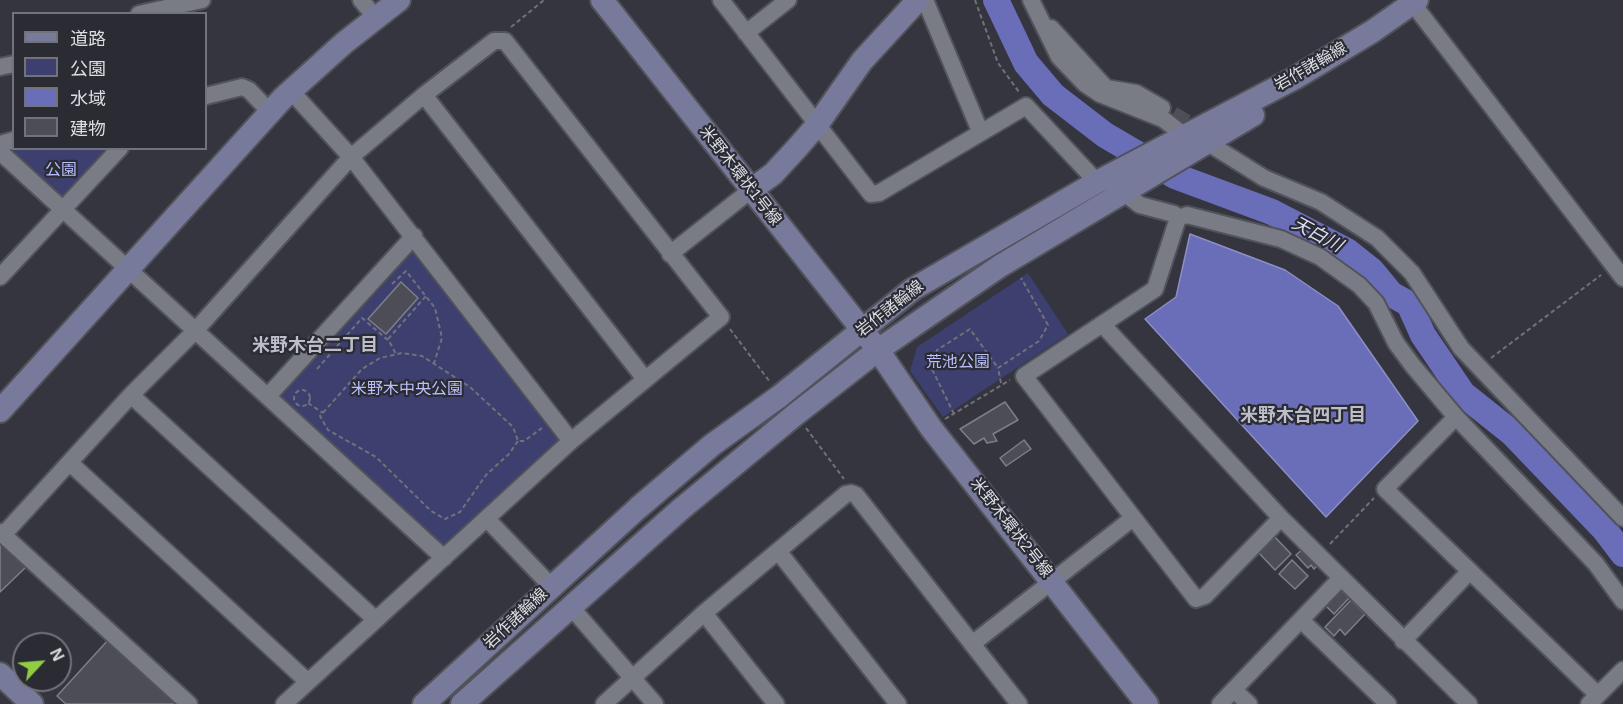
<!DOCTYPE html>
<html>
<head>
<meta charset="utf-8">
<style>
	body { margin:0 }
	#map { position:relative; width:1623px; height:704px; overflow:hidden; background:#34353e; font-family:Arial,"Noto Sans JP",sans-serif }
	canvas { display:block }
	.legend { position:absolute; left:12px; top:12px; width:195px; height:138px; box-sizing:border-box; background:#2a2b33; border:2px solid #72737a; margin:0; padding:8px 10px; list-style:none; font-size:18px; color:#dddee4 }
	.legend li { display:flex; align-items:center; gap:12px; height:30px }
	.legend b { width:30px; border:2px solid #72737a }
	.north { position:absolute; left:12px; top:632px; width:60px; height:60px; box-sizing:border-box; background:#2a2b33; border:2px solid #72737a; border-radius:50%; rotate:64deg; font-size:16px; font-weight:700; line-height:24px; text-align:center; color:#dddee4 }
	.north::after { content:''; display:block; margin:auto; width:21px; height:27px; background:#90cd41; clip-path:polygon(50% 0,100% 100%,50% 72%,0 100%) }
</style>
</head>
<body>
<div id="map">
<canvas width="1623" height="704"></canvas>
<ul class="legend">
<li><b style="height:8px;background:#787a9b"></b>道路</li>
<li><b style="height:16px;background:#3d3f6f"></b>公園</li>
<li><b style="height:16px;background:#6a6db8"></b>水域</li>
<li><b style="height:16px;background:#4c4d57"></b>建物</li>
</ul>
<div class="north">N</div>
</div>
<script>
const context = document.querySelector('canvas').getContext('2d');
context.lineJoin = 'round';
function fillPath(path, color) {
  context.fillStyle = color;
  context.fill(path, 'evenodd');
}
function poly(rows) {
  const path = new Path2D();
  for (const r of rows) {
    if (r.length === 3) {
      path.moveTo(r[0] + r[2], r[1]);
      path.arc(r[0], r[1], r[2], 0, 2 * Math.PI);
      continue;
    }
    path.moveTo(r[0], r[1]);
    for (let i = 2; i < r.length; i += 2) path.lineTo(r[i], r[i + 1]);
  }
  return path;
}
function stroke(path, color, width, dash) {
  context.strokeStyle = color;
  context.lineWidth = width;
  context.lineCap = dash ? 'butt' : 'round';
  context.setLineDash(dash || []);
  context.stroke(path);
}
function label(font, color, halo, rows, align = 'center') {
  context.font = font + ' Arial,"Noto Sans JP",sans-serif';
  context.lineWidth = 4.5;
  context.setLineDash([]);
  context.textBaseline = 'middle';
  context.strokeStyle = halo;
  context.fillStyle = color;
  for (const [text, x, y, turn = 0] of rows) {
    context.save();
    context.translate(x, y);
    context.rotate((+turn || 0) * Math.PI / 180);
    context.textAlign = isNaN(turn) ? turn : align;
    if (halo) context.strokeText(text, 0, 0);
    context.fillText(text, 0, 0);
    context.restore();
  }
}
fillPath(poly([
	[13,148,14,148,111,149,66,196,59,199,11,152],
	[409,249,416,249,561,435,560,443,448,547,440,546,280,399,280,392],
	[1028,273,1068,334,943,417,910,371,917,347]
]), '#3d3f6f');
const water = poly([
	[1190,234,1285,270,1338,306,1418,421,1326,517,1145,319,1176,297,1190,234]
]);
fillPath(water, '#6a6db8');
stroke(water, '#8c8fc5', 1.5);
stroke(poly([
	[996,0,1026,63,1053,95,1105,135,1175,176,1272,212,1347,251,1372,271,1391,294,1409,304,1423,335,1463,394,1512,433,1604,529,1623,554]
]), '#6a6db8', 26);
const building = poly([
	[401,282,418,298,386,334,368,319,401,282],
	[1005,402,1018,420,993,434,997,441,987,443,984,438,974,444,960,429,1005,402],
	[1024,440,1031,449,1006,466,1000,458,1024,440],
	[1274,536,1291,554,1275,570,1258,552,1274,536],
	[0,543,26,567,0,592,0,543],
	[1305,547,1320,563,1314,569,1311,565,1308,568,1296,555,1305,547],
	[1292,560,1308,576,1295,589,1279,574,1292,560],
	[1341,590,1349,598,1334,614,1326,606,1341,590],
	[1351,600,1365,614,1345,635,1340,629,1334,636,1325,627,1351,600],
	[109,639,180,704,66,704,57,696,109,639]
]);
fillPath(building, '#4c4d57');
stroke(building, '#7d7f89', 1.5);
stroke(poly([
	[1173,114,1206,134]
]), '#4d4e57', 16, [16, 8]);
const street = poly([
	[361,0,376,18],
	[721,0,871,194,879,193,1026,106,1097,182],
	[925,0,980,131],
	[1031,0,1059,57,1085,84,1100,94,1163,119,1185,136],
	[1420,13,1623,278],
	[139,14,202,0],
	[1051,28,1106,88,1136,93,1162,108],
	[746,33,788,0],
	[0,67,14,64],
	[291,91,351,157,571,441],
	[424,95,645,379],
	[206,96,242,87,249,90,270,112],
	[1208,143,1264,178,1321,202,1377,238,1412,273,1461,348,1623,518],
	[0,144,14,140],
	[0,152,444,558],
	[1124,193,1140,205,1174,214,1178,218,1187,215,1281,239,1320,257,1359,285,1376,303,1396,343,1413,366,1456,417,1596,564,1623,601],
	[1178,218,1155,289,1024,376,1196,599,1205,596,1281,518],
	[670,254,751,190],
	[0,277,120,148],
	[1102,324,1281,518,1469,704],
	[131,395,376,620],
	[268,396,414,236],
	[1456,417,1385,489,1598,695],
	[70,463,307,681],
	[487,519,551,586],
	[0,532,189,704],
	[3,535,131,395,195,331,351,157,424,95,494,41,505,41,721,317,571,441,284,704],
	[778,551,898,704],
	[571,607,655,704],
	[704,613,776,704],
	[1301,620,1388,704],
	[1403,641,1470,571],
	[972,644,1133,518],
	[1234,690,1249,704],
	[604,704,704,613,846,494,851,493,856,495,1019,704],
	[1220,704,1340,579],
	[1589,704,1623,670]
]);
const secondary = poly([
	[602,0,878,350,931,428,1147,704],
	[751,190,773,174,797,148,817,125,862,61,918,0],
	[0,411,283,98,344,43,399,0],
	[0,674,32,704],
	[424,704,638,508,712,445,780,396,913,289,1097,182,1295,78,1373,31,1417,0],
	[462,704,681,509,796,414,878,350,1000,266,1253,115]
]);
stroke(street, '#52525a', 20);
stroke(secondary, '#52525a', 26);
stroke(poly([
	[975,0,998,63,1019,92],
	[511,27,544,0],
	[392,284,406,271,435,308,442,338,434,363],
	[730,329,770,382],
	[388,339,426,296],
	[1491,358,1601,275],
	[317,369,362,318,389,341,396,354],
	[1001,383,998,368,1039,341,1048,325,1021,278],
	[302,398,8],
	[308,403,323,413],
	[954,414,931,367,937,350,970,329,998,368],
	[945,419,1010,380],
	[806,428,844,479],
	[518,441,509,454,486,475,460,512,445,519,431,511,376,457,328,430,320,416,362,369,380,358,402,353,422,356,470,387,513,427,518,441,524,441,542,428],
	[1330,544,1374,498]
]), '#707179', 2, [4.5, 3]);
stroke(street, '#797b85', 16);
stroke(secondary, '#787a9b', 22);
label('16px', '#dddee4', '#2a2b33', [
	["岩作諸輪線",1311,67,-30],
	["米野木環状1号線",740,176,52],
	["岩作諸輪線",890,309,-38],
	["米野木環状2号線",1011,528,52],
	["岩作諸輪線",516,619,-43]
]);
label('16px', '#b9bffc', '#2a2b33', [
	["公園",61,171],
	["荒池公園",958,363],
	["米野木中央公園",407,390]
]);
label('italic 18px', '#dbdef3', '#2a2b33', [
	["天白川",1317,235,28]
]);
label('bold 18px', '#bdbeca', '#2a2b33', [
	["米野木台二丁目",315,346],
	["米野木台四丁目",1303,416]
]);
</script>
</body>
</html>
